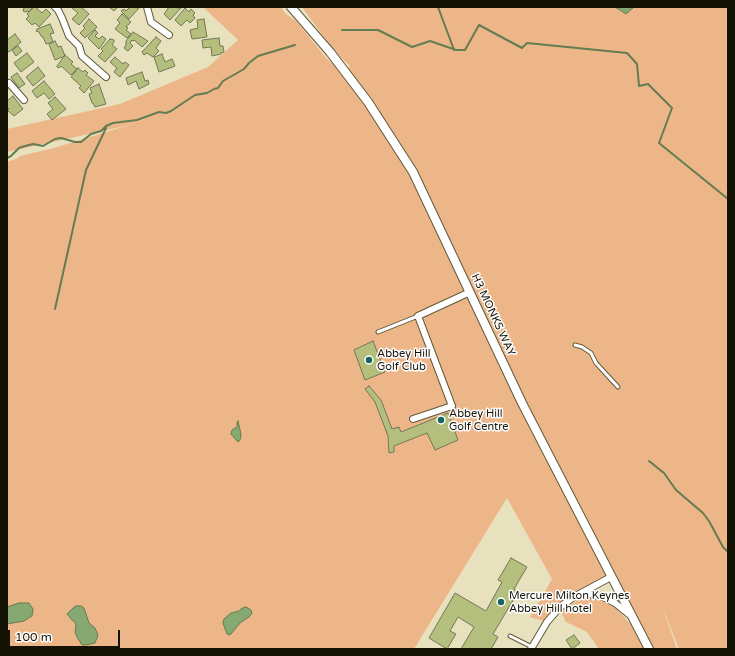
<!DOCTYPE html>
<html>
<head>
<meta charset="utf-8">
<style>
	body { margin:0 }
	#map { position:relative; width:735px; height:656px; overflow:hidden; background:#e8e1bd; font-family:"Varela Round",sans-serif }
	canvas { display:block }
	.frame { position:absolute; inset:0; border:8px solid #151306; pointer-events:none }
	.scale { position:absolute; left:8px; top:630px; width:112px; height:18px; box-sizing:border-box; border:2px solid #151306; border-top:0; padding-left:5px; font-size:12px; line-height:14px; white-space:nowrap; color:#151306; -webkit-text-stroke:3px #fff; paint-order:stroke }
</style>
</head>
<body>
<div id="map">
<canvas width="735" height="656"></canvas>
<div class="frame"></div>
<div class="scale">100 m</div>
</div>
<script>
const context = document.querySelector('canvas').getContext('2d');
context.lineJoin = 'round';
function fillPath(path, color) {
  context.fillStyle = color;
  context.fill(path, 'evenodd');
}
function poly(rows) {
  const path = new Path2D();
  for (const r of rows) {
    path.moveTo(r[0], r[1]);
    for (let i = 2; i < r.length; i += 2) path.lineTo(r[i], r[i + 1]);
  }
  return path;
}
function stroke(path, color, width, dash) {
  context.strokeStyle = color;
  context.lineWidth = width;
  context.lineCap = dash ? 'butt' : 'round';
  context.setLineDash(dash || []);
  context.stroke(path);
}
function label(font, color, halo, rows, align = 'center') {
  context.font = font + ' "Varela Round",sans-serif';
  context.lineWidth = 3;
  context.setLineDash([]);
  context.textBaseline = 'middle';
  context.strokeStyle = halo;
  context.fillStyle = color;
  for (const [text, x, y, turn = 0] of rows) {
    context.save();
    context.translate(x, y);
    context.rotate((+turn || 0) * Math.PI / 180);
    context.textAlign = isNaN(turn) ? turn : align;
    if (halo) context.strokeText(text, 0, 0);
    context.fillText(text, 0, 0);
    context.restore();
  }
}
fillPath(poly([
	[203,7,281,7,285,13,297,22,327,59,345,72,350,66,334,51,302,7,728,7,728,649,679,649,662,606,677,649,653,649,637,616,567,490,611,577,582,593,547,622,530,617,552,579,507,498,414,649,7,649,7,162,18,158,20,156,54,148,126,126,197,99,125,126,7,152,7,129,120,104,208,67,238,40],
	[586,597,600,599,613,605,632,626,644,649,599,649,587,632,566,622,563,616,560,612,578,600]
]), '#edb688');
const water = poly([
	[615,7,634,7,626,14,615,7],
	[238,421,241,434,240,440,238,442,231,434,232,430,237,427,237,423,238,421],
	[19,603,29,603,33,609,32,616,24,621,7,624,7,607,19,603],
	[76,606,81,606,84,608,89,623,95,628,98,635,95,643,86,645,82,645,77,637,75,632,76,626,75,622,72,620,67,614,73,608,76,606],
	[245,607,248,608,251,610,252,613,249,617,240,623,231,634,229,635,227,634,223,623,224,619,231,613,239,611,241,609,245,607]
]);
fillPath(water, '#86a971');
stroke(water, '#647c51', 1);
stroke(poly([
	[438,7,454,50],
	[342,30,378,30,412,47,430,41,456,50,465,50,479,25,522,48,527,43,627,53,637,64,639,86,648,84,672,108,659,143,728,199],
	[7,158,11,156,19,148,25,146,33,144,43,146,55,139,61,138,75,142,81,142,91,134,101,131,106,126,113,123,137,120,159,112,166,113,171,111,195,95,207,93,214,89,218,88,223,81,244,69,249,63,258,56,295,45],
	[55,309,86,170,106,128],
	[649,461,664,473,676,490,703,513,709,521,723,547,728,552]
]), '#647c51', 2);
const building = poly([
	[23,7,33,7,29,12,28,11,25,12,23,11,24,8,23,7],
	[34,7,38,7,37,9,42,13,46,9,51,14,39,27,35,23,32,25,26,19,29,16,27,14,34,7],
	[73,7,81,7,89,14,79,25,72,19,78,13,72,8,73,7],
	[109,7,118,7,114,11,109,7],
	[130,7,139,8,129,19,121,11,124,9,126,11,130,7],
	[169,7,181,8,170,20,164,14,169,7],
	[185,8,189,12,191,9,195,13,193,15,195,18,190,23,187,20,181,26,175,20,185,8],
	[122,14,131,22,126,27,128,28,126,30,131,34,127,38,115,29,120,23,117,20,122,14],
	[89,19,97,27,85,38,80,33,85,28,83,26,89,19],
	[204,19,207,37,192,39,190,30,198,28,197,20,204,19],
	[50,24,54,33,50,34,53,42,46,44,43,37,41,36,39,32,36,31,37,29,50,24],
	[95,30,98,33,95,36,99,39,102,36,106,39,99,49,88,38,95,30],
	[133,32,148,41,142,47,134,40,133,41,132,40,130,43,133,46,128,51,124,48,126,45,126,41,133,32],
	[15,34,21,42,9,52,7,50,7,40,15,34],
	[156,37,161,41,156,48,159,51,153,57,147,53,144,55,142,52,156,37],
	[219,38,220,46,223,46,224,52,221,53,221,54,212,56,211,47,203,48,202,40,219,38],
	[110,39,114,40,114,42,112,45,117,49,105,62,98,56,103,51,101,49,110,39],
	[55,41,58,47,61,46,65,56,55,60,49,44,55,41],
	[18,46,22,51,16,56,12,50,18,46],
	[27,53,34,62,21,72,14,63,27,53],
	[162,54,165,62,172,59,175,66,159,72,154,57,162,54],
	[65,55,73,62,71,64,77,69,71,75,61,66,59,68,57,67,57,66,65,55],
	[115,57,123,64,125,62,129,65,120,77,114,72,117,68,110,62,115,57],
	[38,67,45,76,33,86,26,77,38,67],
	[78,68,83,72,85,70,88,73,86,75,94,81,84,93,79,88,81,86,71,77,78,68],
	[142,72,145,81,148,80,149,84,139,89,136,81,128,85,126,78,142,72],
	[17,73,25,84,19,88,11,77,17,73],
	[44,81,55,94,49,99,44,93,37,98,32,91,44,81],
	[99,84,106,104,95,107,93,103,92,103,89,94,92,93,90,88,99,84],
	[13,96,23,109,14,116,7,110,9,109,7,107,7,101,13,96],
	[55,97,66,109,52,120,47,114,53,109,48,103,55,97],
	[373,341,385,372,365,380,354,350,373,341],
	[369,386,381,400,392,429,399,427,401,432,448,413,458,440,435,450,427,433,394,446,394,452,389,453,388,436,375,402,365,389,369,386],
	[511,558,527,567,514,589,518,592,493,634,498,637,491,649,461,649,474,627,458,617,450,631,456,634,447,649,429,638,455,593,486,611,502,582,498,580,511,558],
	[574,635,580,643,572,649,566,640,574,635]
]);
fillPath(building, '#b5bf7d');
stroke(building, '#727758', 1);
const service = poly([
	[378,332,418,316],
	[575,345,582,347,591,353,596,363,618,387],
	[510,636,532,647]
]);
const minor = poly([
	[55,7,58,10,62,18,69,36,79,46,82,56,106,77],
	[147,7,151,22,169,35],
	[9,83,24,100],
	[413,419,452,406,418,316,470,292],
	[582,593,601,596,615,603,631,616],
	[531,649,547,622,559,608,572,598,611,577]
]);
const tertiary = poly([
	[291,7,330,52,368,102,413,172,522,403,557,471,649,649]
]);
stroke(service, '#60593a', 5);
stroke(minor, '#60593a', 8);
stroke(tertiary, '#60593a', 10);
stroke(service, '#fff', 3);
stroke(minor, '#fff', 6);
stroke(tertiary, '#fff', 8);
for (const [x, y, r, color] of [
	[369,360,4,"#186560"],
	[441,420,4,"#186560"],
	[501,602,4,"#186560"]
]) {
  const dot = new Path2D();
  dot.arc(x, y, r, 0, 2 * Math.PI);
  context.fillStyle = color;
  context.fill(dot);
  stroke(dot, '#fff', 1.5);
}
label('11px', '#151306', '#fff', [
	["H3 MONKS WAY",493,315,65]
]);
label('11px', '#151306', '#fff', [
	["Abbey Hill",377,354],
	["Golf Club",377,367],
	["Abbey Hill",449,414],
	["Golf Centre",449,427],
	["Mercure Milton Keynes",509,596],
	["Abbey Hill hotel",509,609]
], 'left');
</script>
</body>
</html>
